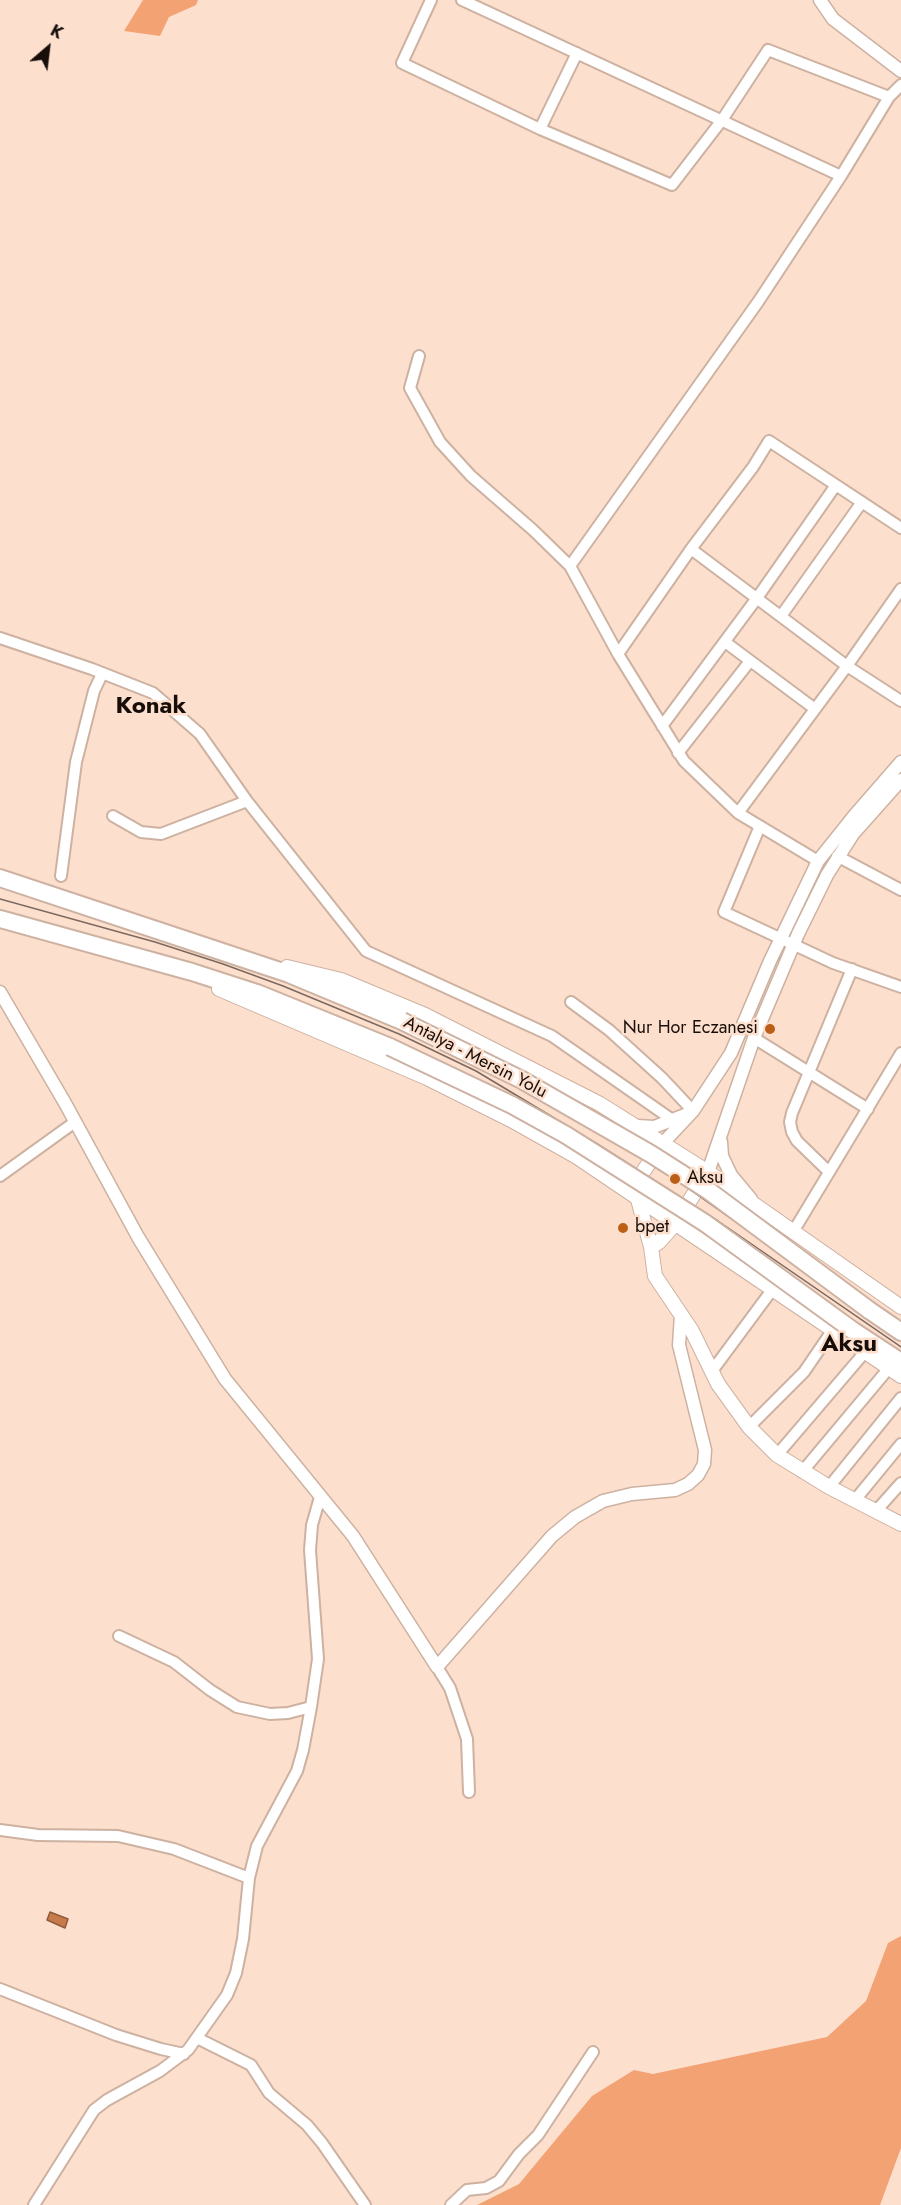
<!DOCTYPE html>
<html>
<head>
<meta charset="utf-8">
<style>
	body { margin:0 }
	#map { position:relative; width:901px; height:2205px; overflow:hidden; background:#fddfce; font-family:Jost,sans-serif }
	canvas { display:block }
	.north { position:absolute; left:18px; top:18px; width:60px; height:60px; -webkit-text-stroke:4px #fddfce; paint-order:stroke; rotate:28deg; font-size:16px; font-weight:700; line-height:24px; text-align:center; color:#180e09 }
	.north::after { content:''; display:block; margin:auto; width:21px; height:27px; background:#180e09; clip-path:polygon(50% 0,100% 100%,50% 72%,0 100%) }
</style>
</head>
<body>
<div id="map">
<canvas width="901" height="2205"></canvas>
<div class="north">K</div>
</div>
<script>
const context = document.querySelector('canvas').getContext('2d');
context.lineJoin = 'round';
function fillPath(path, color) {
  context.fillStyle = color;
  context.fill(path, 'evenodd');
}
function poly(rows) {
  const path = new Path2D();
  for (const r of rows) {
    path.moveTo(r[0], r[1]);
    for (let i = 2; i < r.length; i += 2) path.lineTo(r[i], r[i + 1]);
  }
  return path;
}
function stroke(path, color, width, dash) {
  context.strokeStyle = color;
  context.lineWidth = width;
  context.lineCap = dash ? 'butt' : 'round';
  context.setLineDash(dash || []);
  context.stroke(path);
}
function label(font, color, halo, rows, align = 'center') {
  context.font = font + ' Jost,sans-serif';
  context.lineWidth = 5;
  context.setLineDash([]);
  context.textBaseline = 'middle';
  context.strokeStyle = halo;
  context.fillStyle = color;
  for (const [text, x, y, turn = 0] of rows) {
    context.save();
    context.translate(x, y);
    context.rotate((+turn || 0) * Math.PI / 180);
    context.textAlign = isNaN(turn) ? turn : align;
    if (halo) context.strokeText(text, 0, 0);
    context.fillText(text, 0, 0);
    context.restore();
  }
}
fillPath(poly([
	[143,0,198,0,196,5,169,17,160,36,124,31],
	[901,1936,901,2148,880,2205,477,2205,519,2184,592,2096,634,2070,653,2074,827,2037,866,2001,888,1943]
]), '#f2a273');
const water = poly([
	[50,1912,68,1919,65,1928,47,1920,50,1912]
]);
fillPath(water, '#c77b4d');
stroke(water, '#925a39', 1.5);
const minor = poly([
	[431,0,402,63,540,129,672,185,722,120,768,50,889,97,901,85],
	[462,0,841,176],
	[540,129,577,53],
	[419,356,410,388,440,442,471,476,533,530,570,566],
	[901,528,769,441,753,467,691,549,847,666,901,701],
	[781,616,862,502],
	[0,638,92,669,153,693,200,734,247,801,366,951,552,1036,674,1121],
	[725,642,815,709],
	[618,654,691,549],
	[662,726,757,598,836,485],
	[678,753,750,661],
	[738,813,847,666,901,589],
	[113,816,141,832,161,834,247,801],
	[760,826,724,912,833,963,901,987],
	[837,856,901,890],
	[818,861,738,813,684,761,618,654,570,566,758,302,841,176,889,97],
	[61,876,76,762,94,691,102,674],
	[571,1002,609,1030,662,1078,693,1111],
	[754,1038,868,1109],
	[828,1171,797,1141,792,1132,790,1122,792,1113,852,969],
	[0,1176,75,1122],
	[793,1232,901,1053],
	[712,1371,772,1290],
	[749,1427,804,1372,832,1331],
	[777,1455,865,1352],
	[802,1472,889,1368],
	[829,1487,901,1398],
	[855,1500,901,1444],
	[876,1511,901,1483],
	[119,1636,174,1662,210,1690,237,1707,270,1714,288,1713,311,1707],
	[437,1667,450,1688,467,1739,469,1792],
	[0,1830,38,1835,118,1836,174,1849,249,1878],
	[0,1989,116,2035,161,2049,184,2054],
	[197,2038,251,2065,269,2093,307,2125,322,2143,365,2205],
	[34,2205,94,2110,107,2100,160,2071,188,2050,227,1995,236,1973,243,1939,249,1878,257,1846,297,1771,303,1750,311,1707,318,1659,310,1550,312,1525,320,1497],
	[451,2205,467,2190,486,2188,499,2181,519,2154,538,2135,593,2052]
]);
const tertiary = poly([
	[820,0,833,19,901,71],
	[0,992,65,1103,138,1237,225,1379,353,1536,437,1667,552,1536,575,1517,603,1501,632,1494,675,1490,688,1484,698,1475,704,1464,705,1450,679,1345,681,1315],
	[638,1126,654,1127,690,1113],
	[664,1142,693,1111,731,1053,770,961,818,861,854,816,901,762],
	[721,1142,722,1156,731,1175,751,1199],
	[708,1172,754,1038,798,934,827,875,853,834,901,780]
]);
const secondary = poly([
	[287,967,341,980,425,1015,600,1104,708,1172,901,1307],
	[219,989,427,1078,511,1120,577,1157,901,1376],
	[659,1148,641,1175,637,1196,651,1247,655,1276,692,1331,718,1384,749,1427,777,1455,829,1487,901,1524],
	[651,1247,659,1242,676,1223,705,1176]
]);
const trunk = poly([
	[0,878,289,974,402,1021],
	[0,919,192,972,257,993,390,1047],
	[869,1310,901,1332],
	[855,1332,901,1362]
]);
stroke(minor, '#cdb1a1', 14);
stroke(tertiary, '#cdb1a1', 15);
stroke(secondary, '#cdb1a1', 16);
stroke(trunk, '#cdb1a1', 20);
stroke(minor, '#fff', 10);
stroke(tertiary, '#fff', 12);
stroke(secondary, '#fff', 14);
stroke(trunk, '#fff', 16);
stroke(poly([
	[0,899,155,942,223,964,283,986,399,1034,476,1071,599,1145,718,1221,901,1347],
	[552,1107,606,1136,675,1179,784,1256]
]), '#7b685e', 1.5);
const trunkBridge = poly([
	[402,1021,522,1080,651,1154,709,1191,869,1310],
	[390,1047,512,1105,566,1135,705,1223,855,1332]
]);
stroke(trunkBridge, '#cdb1a1', 20, []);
stroke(trunkBridge, '#fff', 16);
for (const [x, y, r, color] of [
	[770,1029,6,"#bd5e17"],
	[675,1179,6,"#bd5e17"],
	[623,1228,6,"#bd5e17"]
]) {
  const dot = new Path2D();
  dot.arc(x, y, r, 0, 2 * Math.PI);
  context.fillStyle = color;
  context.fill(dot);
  stroke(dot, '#fddfce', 2);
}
label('18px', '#180e09', '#fddfce', [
	["Nur Hor Eczanesi",758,1029,"right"],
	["Aksu",687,1179],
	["bpet",635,1228]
], 'left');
label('18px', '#180e09', '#fddfce', [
	["Antalya - Mersin Yolu",475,1058,27]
]);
label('bold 24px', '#180e09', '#fddfce', [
	["Konak",151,707],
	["Aksu",849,1345]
]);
</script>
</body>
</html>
